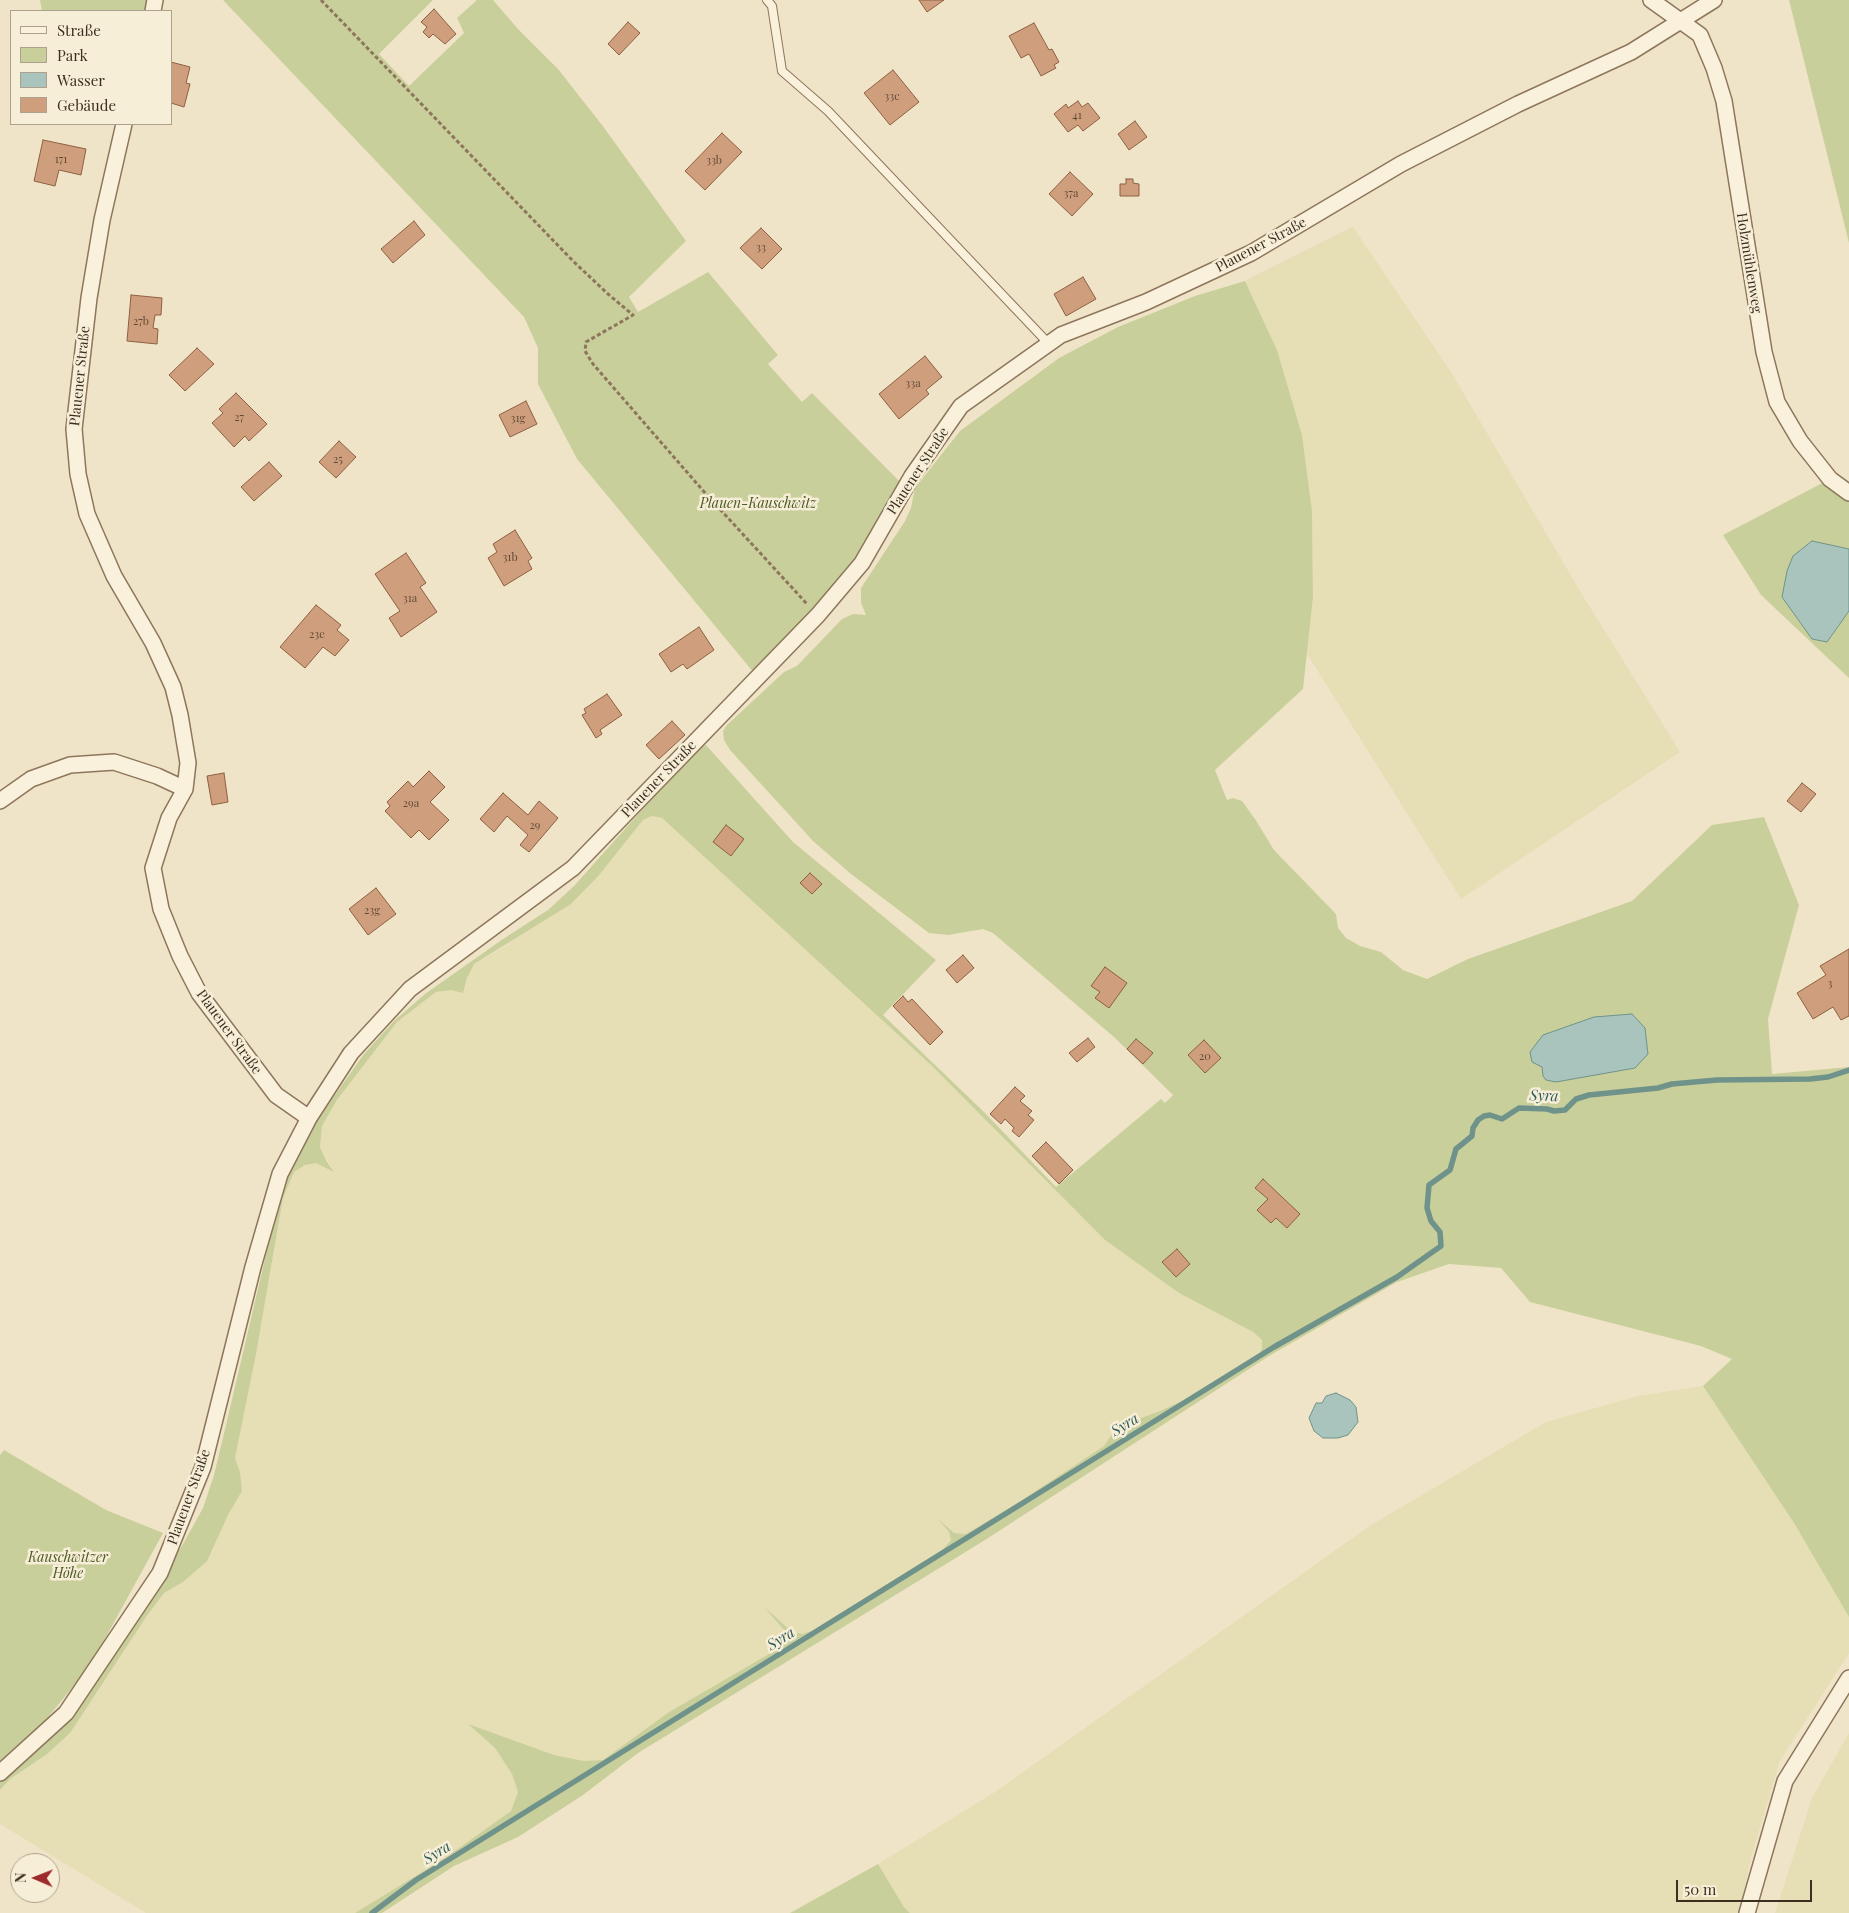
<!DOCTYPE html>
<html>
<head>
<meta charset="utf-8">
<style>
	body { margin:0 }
	#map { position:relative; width:1849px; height:1913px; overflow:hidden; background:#f0e4c8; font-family:"Playfair Display",serif }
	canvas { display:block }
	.legend { position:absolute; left:10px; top:10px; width:162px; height:115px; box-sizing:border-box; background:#f7eed8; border:1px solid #ada18e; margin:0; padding:6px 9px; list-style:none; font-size:15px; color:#3d2e20 }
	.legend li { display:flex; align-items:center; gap:10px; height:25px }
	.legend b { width:25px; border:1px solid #ada18e }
	.north { position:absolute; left:10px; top:1853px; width:50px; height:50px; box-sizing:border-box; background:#f7eed8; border:1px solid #ada18e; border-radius:50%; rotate:271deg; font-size:14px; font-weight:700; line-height:20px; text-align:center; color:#3d2e20 }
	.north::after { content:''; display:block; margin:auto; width:18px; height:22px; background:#9e2a2b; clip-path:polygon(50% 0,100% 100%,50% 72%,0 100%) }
	.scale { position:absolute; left:1676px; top:1880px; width:136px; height:22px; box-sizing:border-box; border:2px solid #3d2e20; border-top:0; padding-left:6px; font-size:15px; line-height:18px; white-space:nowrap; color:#3d2e20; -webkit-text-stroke:4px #f7eed8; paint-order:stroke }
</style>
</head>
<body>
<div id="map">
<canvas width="1849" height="1913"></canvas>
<ul class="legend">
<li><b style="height:6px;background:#faf1dc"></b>Straße</li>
<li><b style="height:14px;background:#c9cf9b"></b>Park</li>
<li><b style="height:14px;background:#a9c4bc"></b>Wasser</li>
<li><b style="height:14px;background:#cf9f7d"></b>Gebäude</li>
</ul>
<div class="north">N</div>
<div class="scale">50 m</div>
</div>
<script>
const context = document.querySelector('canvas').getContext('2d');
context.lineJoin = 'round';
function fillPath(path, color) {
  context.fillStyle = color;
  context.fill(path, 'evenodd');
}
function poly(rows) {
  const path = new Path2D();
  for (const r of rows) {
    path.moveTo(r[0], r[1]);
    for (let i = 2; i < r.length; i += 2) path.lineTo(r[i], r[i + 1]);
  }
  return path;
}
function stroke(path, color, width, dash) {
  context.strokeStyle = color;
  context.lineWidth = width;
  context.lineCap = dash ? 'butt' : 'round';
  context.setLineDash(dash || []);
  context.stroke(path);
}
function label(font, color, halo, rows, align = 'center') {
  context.font = font + ' "Playfair Display",serif';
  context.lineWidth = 5;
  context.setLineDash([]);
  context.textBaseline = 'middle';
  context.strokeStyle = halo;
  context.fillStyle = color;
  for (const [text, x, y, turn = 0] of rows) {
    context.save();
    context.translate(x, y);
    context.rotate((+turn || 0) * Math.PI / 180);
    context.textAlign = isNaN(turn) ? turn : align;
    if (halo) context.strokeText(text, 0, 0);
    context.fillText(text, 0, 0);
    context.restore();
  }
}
fillPath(poly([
	[1353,227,1451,372,1583,596,1680,752,1461,899,1307,654,1313,597,1312,511,1302,435,1277,350,1245,281],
	[652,816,662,818,931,1065,1105,1240,1179,1293,1253,1332,1262,1340,1262,1348,1259,1355,1188,1398,1160,1411,1122,1425,1112,1434,1104,1446,1022,1500,966,1534,954,1533,940,1521,949,1532,951,1540,943,1549,812,1631,801,1634,791,1631,768,1612,784,1630,784,1639,776,1650,669,1712,603,1760,584,1761,554,1755,469,1725,495,1748,512,1774,518,1792,511,1811,445,1858,355,1913,146,1913,0,1824,0,1790,146,1617,164,1593,183,1582,228,1515,242,1491,240,1472,235,1458,256,1354,283,1198,294,1172,305,1165,316,1162,333,1171,320,1147,322,1126,337,1100,397,1022,436,992,451,990,463,993,467,978,474,964,505,946,600,874,643,820],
	[1703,1386,1794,1523,1849,1617,1849,1653,1780,1761,1751,1858,1739,1913,910,1913,904,1907,878,1864,995,1792,1371,1525,1546,1422,1638,1396],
	[1849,1733,1849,1913,1775,1913,1812,1798]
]), '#e6deb5');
fillPath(poly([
	[40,0,148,0,145,11,42,11],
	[223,0,433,0,379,54,409,86,464,33,457,18,477,0,493,0,518,29,558,69,602,125,686,241,629,297,638,312,708,272,778,355,768,364,802,402,812,393,900,482,858,557,811,615,754,673,577,459,538,384,538,348,524,317],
	[1789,0,1849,0,1849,243],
	[1245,281,1277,350,1302,435,1312,511,1313,597,1303,689,1215,770,1227,800,1233,798,1242,801,1255,819,1274,850,1336,914,1338,928,1346,938,1360,946,1381,952,1403,970,1427,979,1468,959,1632,901,1712,825,1764,817,1799,905,1768,1019,1772,1074,1849,1067,1849,1617,1794,1523,1703,1386,1732,1359,1701,1346,1530,1302,1501,1268,1449,1264,1397,1282,1269,1356,985,1540,638,1753,583,1795,518,1837,454,1866,382,1913,355,1913,445,1858,511,1811,518,1792,512,1774,495,1748,468,1724,554,1755,584,1761,603,1760,669,1712,776,1650,784,1639,784,1630,764,1607,791,1631,802,1634,812,1631,943,1549,951,1540,949,1532,937,1518,954,1533,966,1534,1022,1500,1104,1446,1112,1434,1122,1425,1160,1411,1188,1398,1259,1355,1262,1348,1262,1340,1253,1332,1179,1293,1105,1240,931,1065,662,818,652,816,643,820,600,874,571,904,474,964,467,978,463,993,451,990,436,992,397,1022,337,1100,322,1126,320,1147,327,1162,334,1172,316,1163,305,1165,294,1172,283,1198,256,1354,235,1458,240,1472,242,1491,228,1515,207,1561,183,1582,164,1593,146,1617,70,1733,47,1754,10,1779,0,1790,0,1778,47,1735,155,1586,183,1544,203,1508,214,1475,226,1425,280,1195,289,1171,307,1136,332,1099,364,1054,394,1021,425,994,503,939,548,910,574,886,699,746,706,745,793,842,936,960,883,1015,984,1112,1056,1187,1161,1099,1165,1103,1173,1095,1115,1038,993,933,983,929,948,935,929,933,851,874,813,841,730,750,724,740,723,731,727,725,784,672,797,666,842,619,853,614,866,615,861,603,861,588,905,521,911,508,915,488,960,431,1059,358,1118,327,1195,296],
	[1830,479,1849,493,1849,549,1811,541,1827,642,1849,611,1849,678,1761,595,1723,535],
	[4,1450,106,1510,163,1533,90,1666,40,1727,0,1761,0,1455],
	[878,1864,904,1907,910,1913,790,1913]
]), '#c9cf9b');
const water = poly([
	[1812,541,1849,549,1849,611,1827,642,1812,639,1782,597,1787,571,1793,556,1812,541],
	[1632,1014,1645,1028,1648,1054,1635,1068,1556,1082,1546,1080,1543,1076,1542,1067,1532,1062,1530,1052,1543,1035,1594,1017,1632,1014],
	[1336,1393,1350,1400,1356,1407,1358,1422,1348,1435,1338,1438,1323,1438,1314,1431,1309,1418,1316,1403,1322,1403,1326,1396,1336,1393]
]);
fillPath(water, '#a9c4bc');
stroke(water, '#6f938a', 1);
stroke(poly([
	[372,1913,416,1880,1274,1347,1397,1277,1441,1246,1440,1232,1431,1221,1427,1208,1429,1185,1450,1170,1456,1149,1472,1136,1473,1128,1478,1120,1484,1116,1490,1115,1502,1119,1519,1108,1547,1109,1554,1111,1565,1110,1576,1099,1589,1095,1658,1088,1672,1084,1717,1080,1810,1079,1828,1077,1849,1070]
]), '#6f938a', 5.5);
const building = poly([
	[919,0,944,0,927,12,919,0],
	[434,9,456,34,445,44,433,34,429,38,423,32,427,27,421,22,434,9],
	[628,22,640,33,619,55,608,44,628,22],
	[1034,23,1049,50,1052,49,1059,62,1054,65,1056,68,1041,76,1029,54,1021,58,1009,36,1034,23],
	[171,62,190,67,186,83,190,84,184,107,171,103,171,62],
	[893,70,919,102,890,125,864,93,893,70],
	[1078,101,1082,107,1088,103,1100,118,1083,131,1078,125,1068,132,1054,114,1066,104,1068,108,1078,101],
	[1135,121,1147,137,1129,150,1118,134,1135,121],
	[722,133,742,152,705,190,685,171,722,133],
	[43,140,86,149,81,175,59,170,55,186,34,181,43,140],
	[1070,172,1093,194,1072,216,1049,194,1070,172],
	[1126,179,1133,179,1133,183,1139,184,1139,196,1120,196,1120,184,1126,184,1126,179],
	[414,221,425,235,393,263,381,249,414,221],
	[761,228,782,249,762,269,740,248,761,228],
	[1083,277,1096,299,1066,316,1054,294,1083,277],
	[131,295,162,298,161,315,155,315,153,328,158,329,157,344,127,341,131,295],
	[197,348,214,364,185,391,169,375,197,348],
	[925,356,942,377,926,390,929,394,899,419,879,394,925,356],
	[236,393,267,424,249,441,245,436,234,447,212,423,223,413,219,409,236,393],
	[526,401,537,424,510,437,499,415,526,401],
	[339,441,356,457,336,478,319,462,339,441],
	[269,462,282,476,254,501,241,487,269,462],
	[515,530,532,558,528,561,532,569,504,586,488,558,497,552,493,544,515,530],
	[406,553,426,583,420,587,437,612,401,637,389,618,400,611,375,574,406,553],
	[316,605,341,625,337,630,349,640,335,656,323,647,305,668,280,647,316,605],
	[699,627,714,650,687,669,683,664,671,672,659,654,699,627],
	[607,694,622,715,600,730,602,734,596,738,582,715,586,713,584,709,607,694],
	[672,721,685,735,659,759,646,745,672,721],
	[429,771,445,787,430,802,449,820,429,840,419,830,411,838,385,811,390,806,387,802,408,781,413,787,429,771],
	[224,773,228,802,212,805,207,776,224,773],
	[1802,783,1816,794,1801,812,1787,801,1802,783],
	[503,793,528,815,539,801,558,818,529,852,520,845,528,835,507,816,494,832,480,819,503,793],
	[726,825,744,839,731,856,713,842,726,825],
	[810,873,822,884,812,894,800,883,810,873],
	[376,888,396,914,368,935,349,909,376,888],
	[1849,949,1849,1016,1841,1020,1833,1007,1813,1019,1797,993,1826,975,1820,966,1849,949],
	[963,955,974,968,957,983,946,970,963,955],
	[1105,967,1127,983,1109,1008,1095,998,1100,992,1091,986,1105,967],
	[903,996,908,1002,912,999,943,1032,930,1045,893,1006,903,996],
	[1088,1038,1095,1047,1077,1062,1069,1053,1088,1038],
	[1136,1039,1153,1053,1143,1064,1127,1049,1136,1039],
	[1204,1040,1221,1058,1205,1073,1188,1055,1204,1040],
	[1015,1087,1025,1096,1020,1101,1032,1111,1028,1115,1034,1120,1019,1137,1012,1131,1014,1128,1005,1119,1001,1124,990,1114,1015,1087],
	[1046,1142,1073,1170,1059,1184,1032,1156,1046,1142],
	[1263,1179,1300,1214,1287,1228,1276,1218,1271,1223,1257,1210,1268,1199,1255,1188,1263,1179],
	[1177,1249,1190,1264,1176,1277,1162,1262,1177,1249]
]);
fillPath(building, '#cf9f7d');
stroke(building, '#8d5f41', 1);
const lane = poly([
	[767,0,772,6,782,71,828,111,1049,344]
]);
const street = poly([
	[1651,0,1700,35,1714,68,1724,101,1764,352,1777,402,1800,441,1830,479,1849,493],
	[153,11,155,0],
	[124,124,102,220,89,298,74,429,78,474,87,514,114,576,153,643,173,687,180,715,188,763,185,789],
	[0,801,31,779,70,765,114,762,157,776,185,789,169,818,153,868,161,909,180,956,199,993,276,1095,309,1118],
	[0,1773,66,1713,160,1573,203,1467,253,1267,280,1174,309,1118,351,1053,410,989,573,868,818,615,862,563,912,476,961,406,1061,335,1146,302,1251,253,1401,164,1518,104,1631,52,1714,0],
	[1747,1913,1785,1781,1849,1678]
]);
stroke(lane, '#8d765c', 10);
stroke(street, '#8d765c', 18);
stroke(poly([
	[321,0,574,262,608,294,633,315,586,342,585,351,593,364,706,494,807,604]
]), '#8d765c', 3, [4, 2.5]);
stroke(lane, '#faf1dc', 8);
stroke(street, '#faf1dc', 15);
label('11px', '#624a37', null, [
	["33c",892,97],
	["41",1077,116],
	["171",61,160],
	["33b",714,161],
	["37a",1071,194],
	["33",761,248],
	["27b",141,322],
	["33a",913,384],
	["27",239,418],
	["31g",518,419],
	["25",338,460],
	["31b",510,558],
	["31a",410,599],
	["23e",317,635],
	["29a",411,804],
	["29",535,826],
	["23g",372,911],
	["3",1830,984],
	["20",1205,1057]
]);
label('14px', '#3d2e20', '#f7eed8', [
	["Plauener Straße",1261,245,-28],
	["Holzmühlenweg",1749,263,81],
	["Plauener Straße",80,376,-84],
	["Plauener Straße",918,471,-57],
	["Plauener Straße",659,779,-46],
	["Plauener Straße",229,1032,54],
	["Plauener Straße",189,1497,-70]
]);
label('italic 14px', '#4d5a26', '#f7eed8', [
	["Plauen-Kauschwitz",758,504],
	["Kauschwitzer",68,1558],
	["Höhe",68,1574]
]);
label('italic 15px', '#2f5d5a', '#f7eed8', [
	["Syra",1544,1096,2],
	["Syra",1125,1425,-32],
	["Syra",781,1639,-32],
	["Syra",437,1853,-32]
]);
</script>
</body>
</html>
